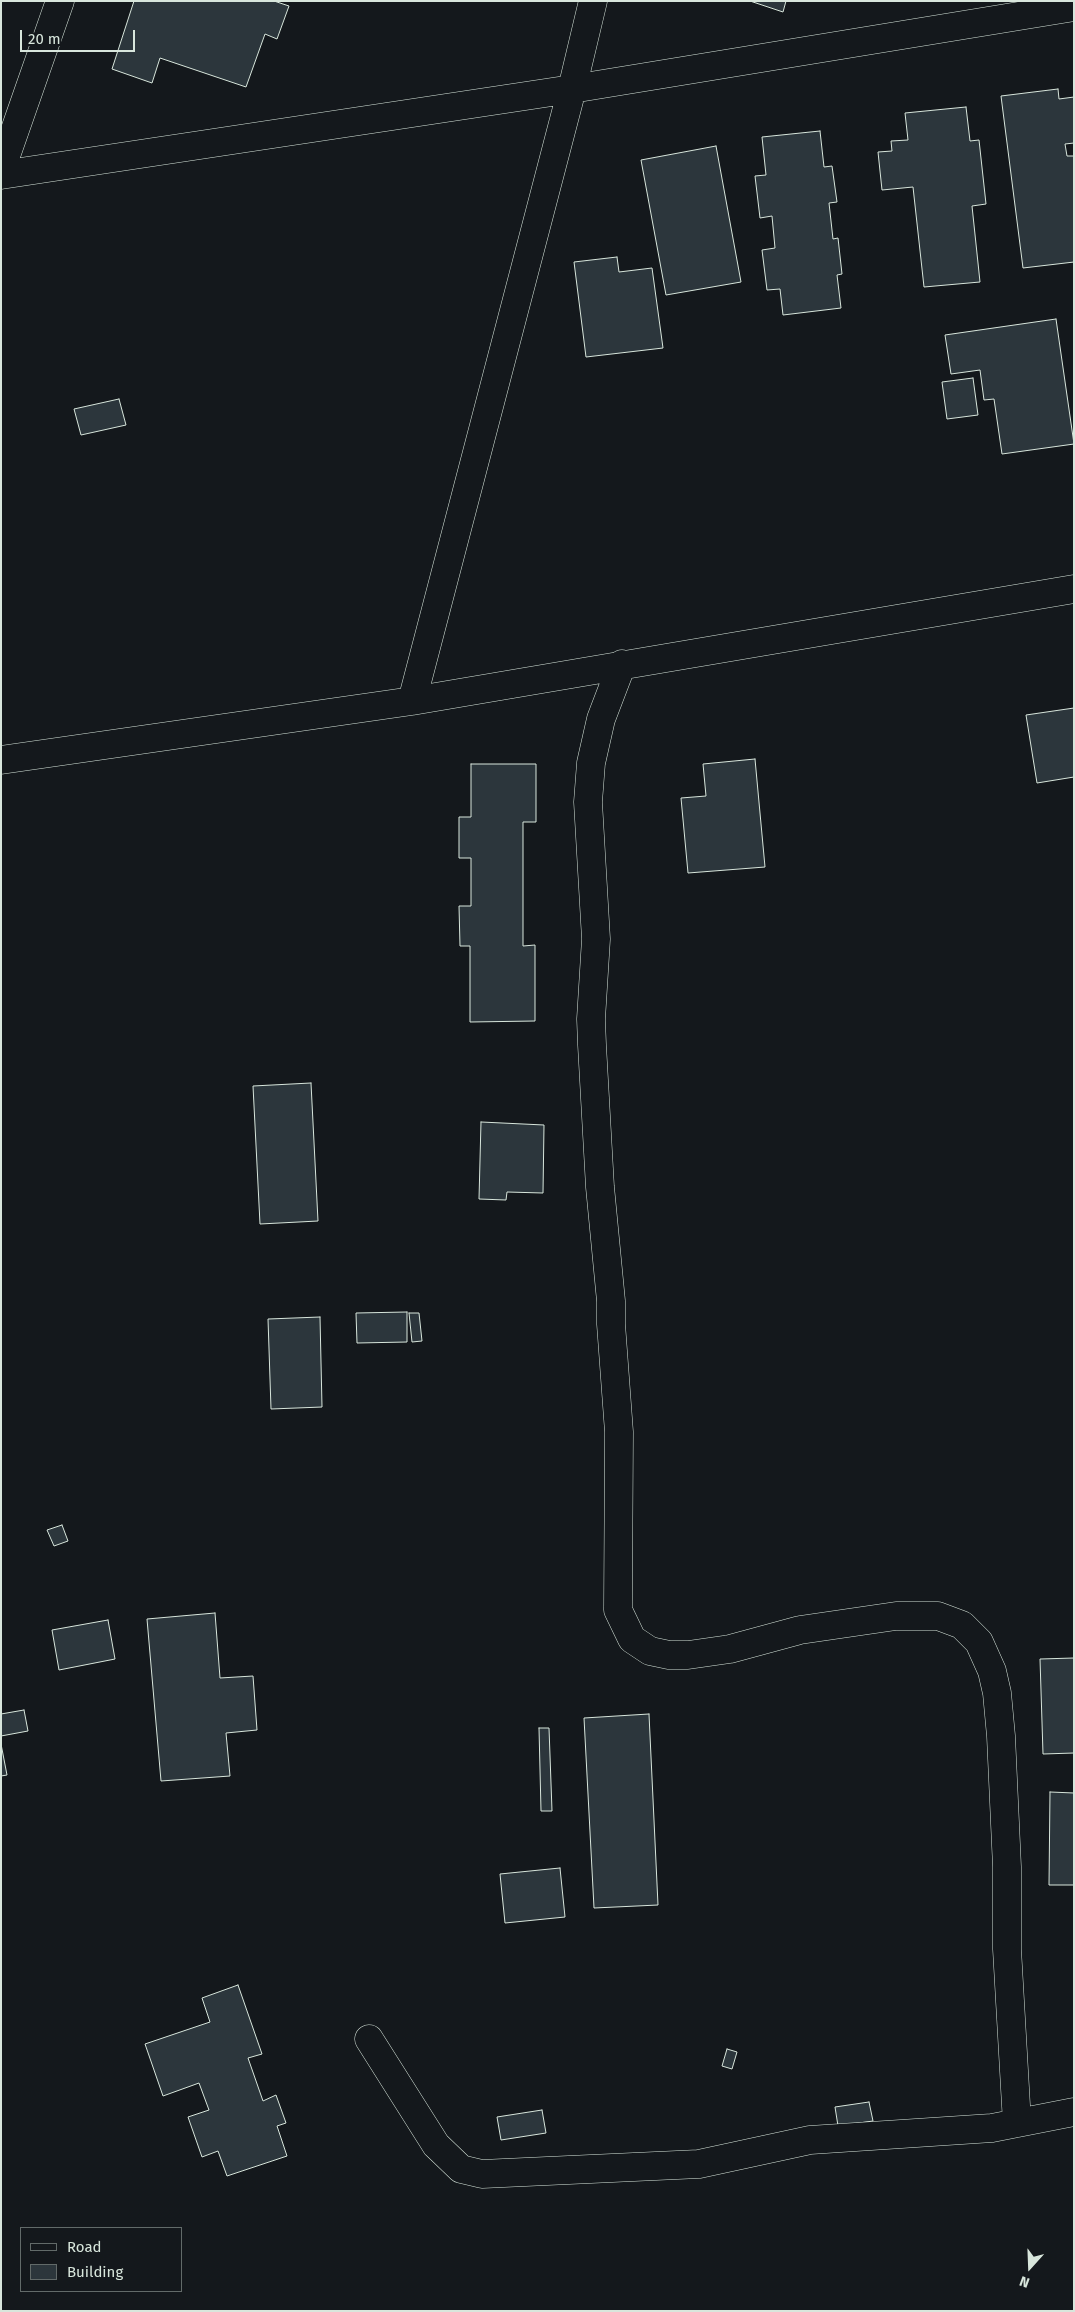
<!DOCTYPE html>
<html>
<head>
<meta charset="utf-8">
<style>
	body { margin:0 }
	#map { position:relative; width:1075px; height:2312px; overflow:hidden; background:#14181c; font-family:"Fira Sans",sans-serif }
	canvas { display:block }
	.frame { position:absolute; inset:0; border:2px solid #d8e6dc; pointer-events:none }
	.legend { position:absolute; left:20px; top:2227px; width:162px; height:65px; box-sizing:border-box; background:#14181c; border:1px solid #626a69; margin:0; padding:6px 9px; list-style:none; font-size:15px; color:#d8e6dc }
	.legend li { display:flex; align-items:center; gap:10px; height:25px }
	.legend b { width:25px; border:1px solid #626a69 }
	.north { position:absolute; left:1005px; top:2242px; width:50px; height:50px; -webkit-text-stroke:4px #14181c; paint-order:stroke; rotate:200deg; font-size:14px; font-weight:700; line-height:20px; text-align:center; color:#d8e6dc }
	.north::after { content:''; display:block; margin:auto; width:18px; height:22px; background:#d8e6dc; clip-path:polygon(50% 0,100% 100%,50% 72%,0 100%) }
	.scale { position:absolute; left:20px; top:30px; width:115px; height:22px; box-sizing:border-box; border:2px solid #d8e6dc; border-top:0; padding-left:6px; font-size:15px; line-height:18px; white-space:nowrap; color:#d8e6dc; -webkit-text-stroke:4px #14181c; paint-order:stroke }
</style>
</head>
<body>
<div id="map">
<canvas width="1075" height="2312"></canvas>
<div class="frame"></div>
<ul class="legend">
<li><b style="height:6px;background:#14181c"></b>Road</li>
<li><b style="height:14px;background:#2c363c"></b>Building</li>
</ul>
<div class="north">N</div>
<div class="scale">20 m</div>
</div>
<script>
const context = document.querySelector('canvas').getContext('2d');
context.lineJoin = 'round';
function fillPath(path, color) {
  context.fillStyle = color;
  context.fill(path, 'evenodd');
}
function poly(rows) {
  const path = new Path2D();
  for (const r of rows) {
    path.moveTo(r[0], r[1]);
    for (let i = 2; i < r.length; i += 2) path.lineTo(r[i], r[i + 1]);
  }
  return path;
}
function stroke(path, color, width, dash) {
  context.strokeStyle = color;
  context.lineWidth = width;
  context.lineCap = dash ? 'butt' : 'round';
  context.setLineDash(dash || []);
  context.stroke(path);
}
const building = poly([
	[134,1,274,1,289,6,277,39,265,34,246,87,160,58,152,83,112,69,134,1],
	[750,1,786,1,783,12,750,1],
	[1058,89,1059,99,1074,97,1074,143,1065,144,1067,156,1074,156,1074,262,1023,268,1001,96,1058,89],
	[966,107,970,141,979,140,986,204,972,206,980,282,924,287,913,187,882,190,878,152,892,151,891,141,908,140,905,113,966,107],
	[820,131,824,167,832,166,837,202,829,203,833,239,838,238,842,274,837,275,841,308,783,315,780,289,767,290,762,250,775,248,772,216,760,218,755,176,766,175,762,137,820,131],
	[716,146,741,282,666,295,641,160,716,146],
	[617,257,619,272,652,268,663,348,586,357,574,262,617,257],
	[1056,319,1074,444,1002,454,994,399,984,400,980,370,951,374,945,335,1056,319],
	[973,378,978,415,947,419,942,382,973,378],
	[119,399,126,425,81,435,74,409,119,399],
	[1074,708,1074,777,1037,783,1026,715,1074,708],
	[755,759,765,867,688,873,681,798,706,796,703,764,755,759],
	[471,764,536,764,536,822,523,822,523,946,535,945,535,1021,470,1022,470,946,460,946,459,906,471,906,471,858,459,858,459,817,471,817,471,764],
	[311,1083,318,1221,260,1224,253,1086,311,1083],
	[481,1122,544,1125,543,1193,507,1192,506,1200,479,1199,481,1122],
	[407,1312,407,1342,357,1343,356,1313,407,1312],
	[409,1313,419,1313,422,1341,412,1342,409,1313],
	[320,1317,322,1407,271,1409,268,1319,320,1317],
	[62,1525,68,1541,54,1546,47,1530,62,1525],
	[215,1613,220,1678,253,1676,257,1730,226,1733,230,1776,161,1781,147,1619,215,1613],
	[108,1620,115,1659,59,1670,52,1630,108,1620],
	[1074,1658,1074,1753,1043,1754,1040,1659,1074,1658],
	[24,1710,28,1731,1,1736,1,1714,24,1710],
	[649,1714,658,1905,594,1908,584,1718,649,1714],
	[539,1728,549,1728,552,1811,541,1811,539,1728],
	[1,1744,7,1775,1,1776,1,1744],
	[1050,1792,1074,1793,1074,1885,1049,1885,1050,1792],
	[560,1868,565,1917,505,1923,500,1874,560,1868],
	[238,1985,262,2054,248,2058,263,2101,276,2095,286,2123,277,2126,287,2156,227,2176,218,2151,202,2157,188,2117,209,2110,199,2083,163,2096,145,2044,210,2022,202,1998,238,1985],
	[727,2049,737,2052,732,2069,722,2066,727,2049],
	[869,2102,873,2121,838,2126,835,2107,869,2102],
	[542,2110,546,2133,501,2140,497,2117,542,2110]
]);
fillPath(building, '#2c363c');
stroke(building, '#d8e6dc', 1);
const street = poly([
	[1,170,60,1],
	[1,175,572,89,1074,7],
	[622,664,601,719,591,763,588,802,596,939,591,1019,592,1045,600,1187,611,1301,611,1324,619,1432,618,1610,632,1639,650,1651,669,1655,688,1655,730,1649,800,1630,896,1616,938,1616,962,1625,979,1642,992,1671,997,1693,1001,1736,1007,1867,1007,1949,1017,2123],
	[412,701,572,89,593,1],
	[1,760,412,701,1074,589],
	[369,2039,436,2145,461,2169,482,2174,699,2164,810,2140,992,2128,1074,2112]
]);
stroke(street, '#d8e6dc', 29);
stroke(street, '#14181c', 28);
</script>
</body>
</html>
